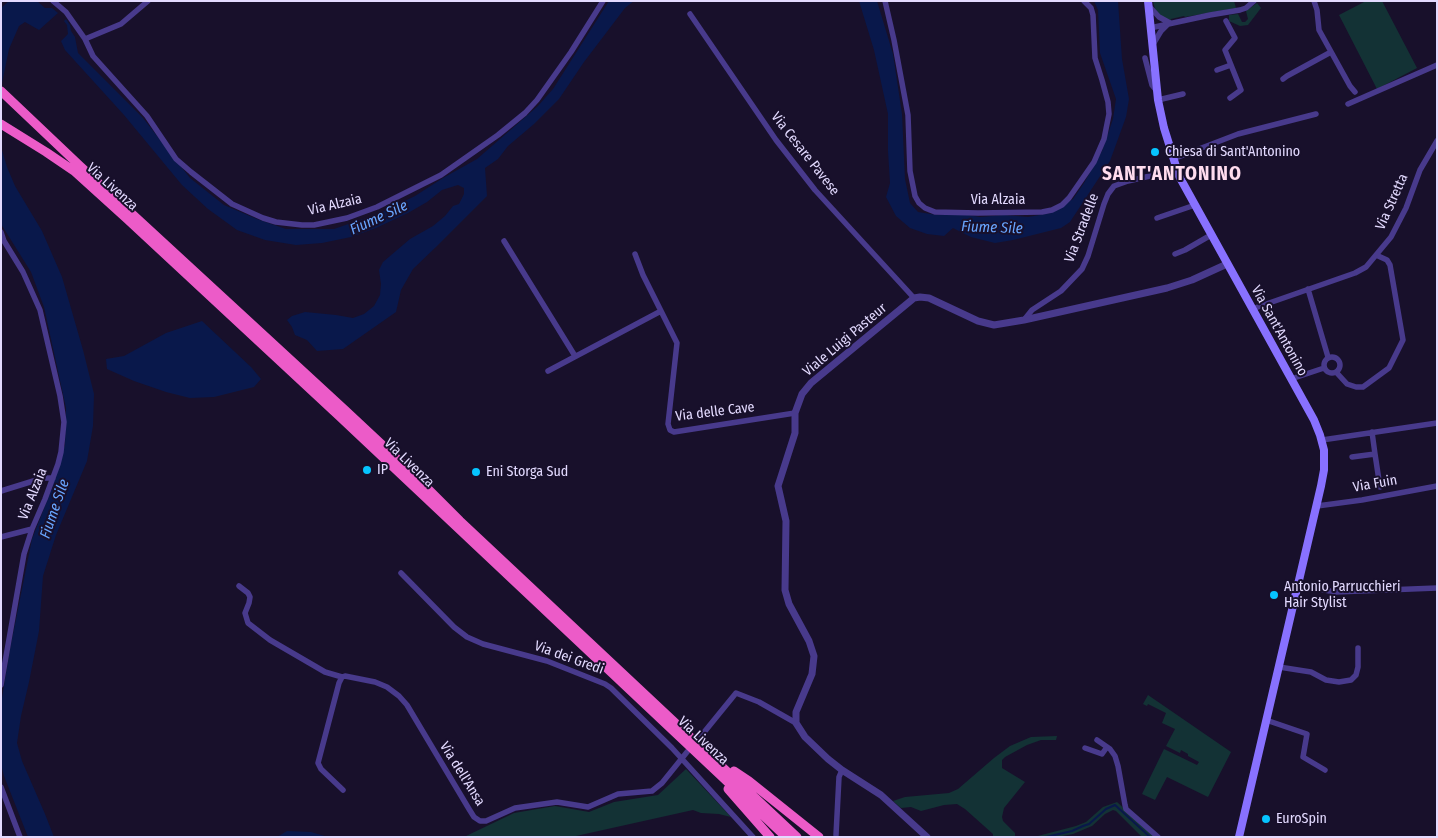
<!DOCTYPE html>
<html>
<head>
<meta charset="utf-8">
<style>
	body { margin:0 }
	#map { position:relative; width:1438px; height:838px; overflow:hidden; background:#18102b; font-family:"Fira Sans Condensed",sans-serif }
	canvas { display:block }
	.frame { position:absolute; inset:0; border:2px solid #e3daff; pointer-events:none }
</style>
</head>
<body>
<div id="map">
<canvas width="1438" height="838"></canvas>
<div class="frame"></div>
</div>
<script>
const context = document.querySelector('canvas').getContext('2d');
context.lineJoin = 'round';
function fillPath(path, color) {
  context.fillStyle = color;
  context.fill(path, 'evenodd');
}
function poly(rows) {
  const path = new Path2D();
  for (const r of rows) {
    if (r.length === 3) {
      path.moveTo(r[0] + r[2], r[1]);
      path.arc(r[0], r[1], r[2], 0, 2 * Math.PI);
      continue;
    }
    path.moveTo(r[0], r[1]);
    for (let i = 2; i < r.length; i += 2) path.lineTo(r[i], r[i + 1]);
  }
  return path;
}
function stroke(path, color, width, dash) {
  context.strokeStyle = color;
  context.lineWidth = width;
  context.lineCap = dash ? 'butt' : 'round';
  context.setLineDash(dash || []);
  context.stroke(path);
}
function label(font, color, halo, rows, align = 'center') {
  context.font = font + ' "Fira Sans Condensed",sans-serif';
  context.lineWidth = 4;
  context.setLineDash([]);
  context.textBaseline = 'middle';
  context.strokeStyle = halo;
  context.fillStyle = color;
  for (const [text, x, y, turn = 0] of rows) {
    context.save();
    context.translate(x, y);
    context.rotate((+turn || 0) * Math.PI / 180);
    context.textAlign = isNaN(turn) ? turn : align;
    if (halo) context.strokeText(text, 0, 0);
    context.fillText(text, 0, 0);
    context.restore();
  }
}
fillPath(poly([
	[1153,1,1234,1,1236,8,1185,17,1184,16,1171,19,1171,20,1163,18,1155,9],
	[1366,1,1382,1,1417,68,1377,89,1339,15],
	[1257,3,1261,8,1248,25,1240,26,1229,21,1229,15,1238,14,1242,22,1245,22,1248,19,1246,11],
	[1148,695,1231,752,1208,797,1167,777,1155,800,1142,794,1164,749,1197,765,1199,762,1188,756,1188,754,1181,750,1180,753,1166,746,1175,729,1162,723,1166,713,1148,704,1147,706,1143,704],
	[1057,736,1056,740,1041,740,1027,745,1005,757,1002,760,1002,768,1025,782,1004,808,1002,817,1003,821,1015,833,1015,837,993,837,993,834,965,809,957,804,944,805,921,811,911,807,901,808,893,801,905,797,949,793,958,789,994,758,1010,746,1031,737],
	[686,769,731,817,719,814,701,813,693,810,576,836,576,837,464,837,514,813,555,806,589,812,614,802,658,795],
	[1117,802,1155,837,1142,837,1116,811,1113,810,1105,814,1092,826,1073,834,1057,837,1034,837,1076,826,1086,822,1103,807]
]), '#133235');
fillPath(poly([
	[9,1,37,1,45,8,52,8,58,13,39,30,25,22,19,26,9,49,1,88,1,8],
	[609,1,634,1,625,8,584,62,559,99,534,124,508,146,498,159,485,168,487,196,436,247,413,269,401,290,396,312,343,349,317,351,307,340,295,335,292,327,287,320,292,316,305,312,336,315,353,318,364,314,374,306,380,295,381,284,379,270,383,262,410,239,433,226,445,216,453,206,459,204,464,194,464,188,458,185,442,190,427,202,408,213,376,228,351,237,322,243,296,245,265,240,237,230,208,209,182,185,124,115,65,50,61,41,68,34,67,25,64,21,66,19,70,25,71,31,75,37,78,53,143,118,190,178,224,205,257,219,286,229,334,229,380,213,415,196,443,178,477,159,538,106,553,89],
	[859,1,877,1,893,54,902,114,905,179,910,203,918,212,937,215,957,213,980,217,1004,215,1028,217,1051,213,1073,199,1084,183,1102,151,1113,119,1116,99,1100,53,1098,10,1094,1,1118,1,1122,59,1129,99,1126,117,1110,161,1070,222,1061,228,1013,240,995,243,971,237,953,228,944,236,927,234,910,228,896,216,886,197,890,183,888,151,888,114,874,50],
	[1,147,7,167,15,186,42,231,62,277,83,350,94,394,93,426,87,461,56,535,43,576,39,631,29,682,21,716,17,743,22,761,45,814,54,837,28,837,4,776,1,764,1,704,10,649,32,539,52,488,53,478,65,445,66,408,44,307,31,272,1,224],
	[202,321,251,367,261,379,254,387,214,397,190,398,166,392,134,381,107,369,106,359,124,356,166,333],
	[287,831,311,832,328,837,277,837]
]), '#09184b');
stroke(poly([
	[1046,837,1072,831,1083,826,1089,824,1106,809,1115,805,1150,837]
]), '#09184b', 2);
stroke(poly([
	[53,1,66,12,85,39,93,56,147,116,176,159,191,172,232,204,263,218,276,222,302,225,314,225,347,218,377,207,441,175,498,135,525,113,537,100,571,52,603,1],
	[885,1,894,40,908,115,910,171,915,196,919,203,925,208,935,212,978,213,1042,212,1052,210,1062,205,1069,198,1094,162,1104,139,1109,114,1108,102,1102,80,1095,58,1093,15,1091,8,1084,1],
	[1314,1,1317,10,1319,30,1350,86,1355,92],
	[1149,6,1159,17,1170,23],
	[690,14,776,140,815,190,914,298],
	[1226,21,1235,38,1225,50,1241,90,1230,98],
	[1150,28,1210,15,1240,10,1246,8,1254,1],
	[85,39,121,24,148,1],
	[1152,46,1161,31,1168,24],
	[1145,58,1152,85,1156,90],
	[1217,70,1231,65],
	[1283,79,1287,76,1331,52],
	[1158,100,1183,94],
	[1348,104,1437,65],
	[1173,159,1238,134,1316,114],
	[1157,218,1195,205],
	[1,232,4,241,23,272,40,310,60,396,64,422,61,452,58,464,45,499,32,529,24,554,1,685],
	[504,241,575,356],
	[1175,254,1185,250,1211,235],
	[1308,289,1328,357],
	[1252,309,1355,273,1366,267,1391,237,1406,208,1420,170,1437,141],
	[661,311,677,343,668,424,670,430,674,432,795,413],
	[1024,320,1032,310,1061,291,1082,269,1088,256,1104,204,1108,194,1114,186,1128,181,1177,170],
	[1332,365,8],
	[548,371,661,311,643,275,635,254],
	[1336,372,1347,384,1356,387,1363,387,1389,368,1403,340,1390,265,1387,260,1376,255],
	[1291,379,1324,368],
	[1322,440,1437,423],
	[1375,454,1380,487],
	[1352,457,1375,454,1372,432],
	[1,491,43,478,53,478],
	[1317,506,1362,500,1437,486],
	[1,537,32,529],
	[401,573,454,627,467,637,483,644,547,661,605,684,611,688,672,748,753,837],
	[1298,585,1335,592,1437,588],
	[239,586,248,593,250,597,249,603,245,613,248,623,270,640,325,672,342,677,345,676,375,682,387,687,399,696,407,705,469,809,474,817,480,821,486,821,515,808,557,802,588,807,618,794,652,791,662,783,687,752],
	[1279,667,1311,672,1326,680,1339,682,1351,680,1356,675,1358,667,1358,648],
	[342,677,339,683,318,763,321,769,343,790],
	[1266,720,1307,734,1303,757,1325,770],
	[701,736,736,693,759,702,796,723],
	[1097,740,1110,749,1115,756,1118,766,1125,805,1126,809,1158,837],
	[1085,748,1102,754,1107,747],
	[1,787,20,837],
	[836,835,839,777,842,770]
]), '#483a8c', 5.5);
stroke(poly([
	[927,837,881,795,842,770,828,759,805,737,796,723,796,712,812,674,814,656,809,641,789,604,785,590,786,521,778,486,795,433,795,413,802,394,811,383,914,298,920,297,929,298,978,321,994,325,1024,320,1167,288,1192,280,1227,264]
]), '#483a8c', 7);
stroke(poly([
	[1148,1,1158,100,1164,128,1179,176,1314,420,1320,435,1324,450,1324,470,1321,486,1239,837]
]), '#8871ff', 8);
stroke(poly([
	[1,91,79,165,345,410,407,468,460,521,797,837],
	[1,124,46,152,74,171,127,219,339,416,786,837],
	[734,771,749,781,819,837],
	[728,789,770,837]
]), '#ec5bc8', 9);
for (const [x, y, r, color] of [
	[1155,152,5,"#06c4ff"],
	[367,470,5,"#06c4ff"],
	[476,472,5,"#06c4ff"],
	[1274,595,5,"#06c4ff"],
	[1266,819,5,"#06c4ff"]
]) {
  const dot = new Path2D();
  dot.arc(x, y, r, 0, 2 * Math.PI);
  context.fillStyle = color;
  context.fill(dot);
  stroke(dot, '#18102b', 2);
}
label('14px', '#e3daff', '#18102b', [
	["Chiesa di Sant'Antonino",1165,152],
	["IP",377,470],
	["Eni Storga Sud",486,472],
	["Antonio Parrucchieri",1284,587],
	["Hair Stylist",1284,603],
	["EuroSpin",1276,819]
], 'left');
label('14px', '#e3daff', '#18102b', [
	["Via Cesare Pavese",805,154,52],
	["Via Livenza",112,187,42],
	["Via Alzaia",998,200],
	["Via Stretta",1392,202,-66],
	["Via Alzaia",335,205,-13],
	["Via Stradelle",1082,228,-69],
	["Via Sant'Antonino",1279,331,61],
	["Viale Luigi Pasteur",845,340,-40],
	["Via delle Cave",715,412,-7],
	["Via Livenza",409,463,44],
	["Via Fuin",1375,484,-10],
	["Via Alzaia",33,494,-68],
	["Via dei Gredi",569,658,20],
	["Via Livenza",703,741,43],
	["Via dell'Ansa",462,774,58]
]);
label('italic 15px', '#68a5ff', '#18102b', [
	["Fiume Sile",379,218,-25],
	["Fiume Sile",992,228,2],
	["Fiume Sile",55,509,-71]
]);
context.letterSpacing = '1px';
label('bold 19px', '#ffdcee', '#18102b', [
	["SANT'ANTONINO",1172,175]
]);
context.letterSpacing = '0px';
</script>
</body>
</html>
